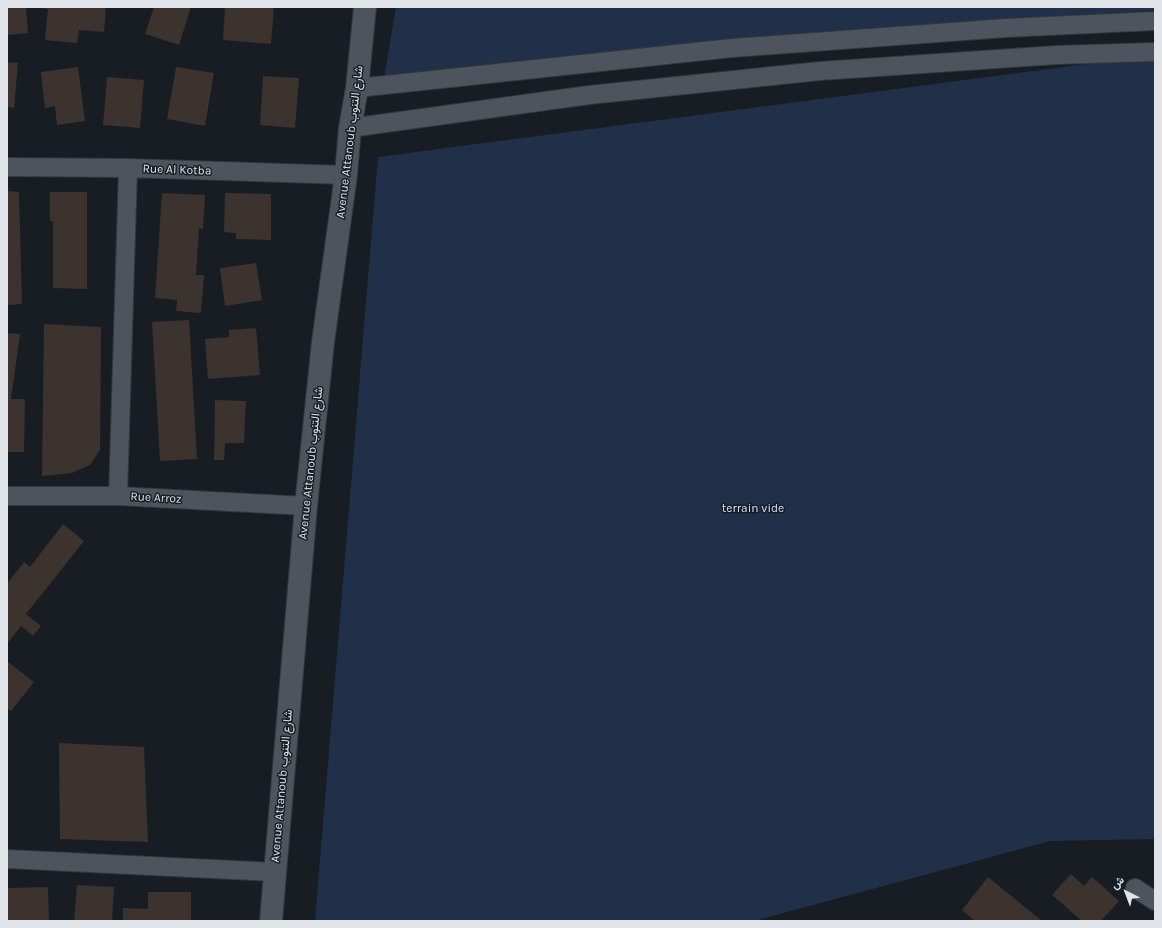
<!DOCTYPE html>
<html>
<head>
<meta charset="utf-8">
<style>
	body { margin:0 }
	#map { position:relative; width:1162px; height:928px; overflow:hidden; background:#181d24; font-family:Karla,Vazirmatn,sans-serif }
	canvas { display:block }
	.frame { position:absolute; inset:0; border:8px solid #e0e3e8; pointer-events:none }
	.north { position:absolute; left:1106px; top:872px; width:40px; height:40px; -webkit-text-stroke:3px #181d24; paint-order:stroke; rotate:318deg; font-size:11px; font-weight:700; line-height:16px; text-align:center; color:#e0e3e8 }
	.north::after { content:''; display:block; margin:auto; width:14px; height:18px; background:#e0e3e8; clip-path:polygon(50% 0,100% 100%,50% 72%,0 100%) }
</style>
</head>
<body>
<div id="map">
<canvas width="1162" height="928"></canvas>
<div class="frame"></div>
<div class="north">ش</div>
</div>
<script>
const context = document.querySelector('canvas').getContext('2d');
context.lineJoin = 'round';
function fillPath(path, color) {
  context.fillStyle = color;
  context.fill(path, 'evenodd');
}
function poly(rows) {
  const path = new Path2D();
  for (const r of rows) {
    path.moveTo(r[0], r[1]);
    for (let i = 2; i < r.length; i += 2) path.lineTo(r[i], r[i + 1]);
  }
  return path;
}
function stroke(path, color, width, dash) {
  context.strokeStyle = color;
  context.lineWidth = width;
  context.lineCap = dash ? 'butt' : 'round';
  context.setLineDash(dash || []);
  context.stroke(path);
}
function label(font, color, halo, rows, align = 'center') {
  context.font = font + ' Karla,Vazirmatn,sans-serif';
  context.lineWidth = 3;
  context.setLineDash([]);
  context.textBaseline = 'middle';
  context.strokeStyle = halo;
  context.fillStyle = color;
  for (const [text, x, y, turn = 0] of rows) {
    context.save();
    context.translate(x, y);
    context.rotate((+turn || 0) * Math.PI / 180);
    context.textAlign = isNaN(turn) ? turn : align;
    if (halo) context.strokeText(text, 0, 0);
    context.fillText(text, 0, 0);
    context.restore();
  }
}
fillPath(poly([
	[396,7,1155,7,1155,10,383,85],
	[1155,55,1155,839,1050,841,754,921,315,921,378,157]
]), '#203048');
fillPath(poly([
	[7,7,26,7,28,33,7,35],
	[41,7,106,7,104,32,79,30,77,43,45,40,48,9,41,8],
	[154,7,191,7,179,45,145,34],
	[225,7,274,7,271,44,223,40],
	[7,62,18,63,14,108,7,107],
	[78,67,85,121,57,125,55,106,45,108,41,72],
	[176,67,214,73,205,126,167,119],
	[263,76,299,78,295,128,260,125],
	[107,77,144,80,140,128,103,125],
	[7,191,19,192,22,304,7,305],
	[50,192,87,192,87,289,53,288,53,221,50,221],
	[162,193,205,195,203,229,199,228,196,275,204,275,201,313,176,311,177,300,155,298],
	[225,193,271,194,271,240,236,239,236,233,224,232],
	[256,263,262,300,225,306,220,268],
	[189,320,197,459,160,461,152,322],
	[44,324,101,327,100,450,90,465,72,473,42,476],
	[256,328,260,375,208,379,205,339,229,337,229,330],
	[7,333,20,334,11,399,25,399,24,452,7,452],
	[215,400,246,401,244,443,225,443,224,460,214,460],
	[63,524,84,541,26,614,41,626,33,636,21,626,7,644,7,584,24,562,30,567],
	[7,661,34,682,11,711,7,708],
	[59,743,144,747,148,842,60,839],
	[1071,874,1084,886,1092,877,1119,901,1101,921,1082,921,1052,895],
	[988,877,1042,921,975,921,962,910],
	[77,885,114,887,112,921,74,921],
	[48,887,49,921,7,921,7,888],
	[148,892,191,892,191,921,123,921,123,908,148,909]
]), '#3c322e');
const street = poly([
	[357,88,732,48,1006,28,1155,21],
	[350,128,589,95,820,71,1056,55,1155,52],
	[7,167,128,168,346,175],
	[7,496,118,496,306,506],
	[118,496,128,168],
	[7,859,275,872],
	[1135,888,1155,901]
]);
const secondary = poly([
	[271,921,306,506,323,342,346,175,350,128,357,88,365,7]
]);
stroke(street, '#34373d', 20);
stroke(secondary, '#34373d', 24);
stroke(street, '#4e545d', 18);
stroke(secondary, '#4e545d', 22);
label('12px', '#e0e3e8', '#181d24', [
	["Avenue Attanoub شارع التنوب",350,142,-83],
	["Rue Al Kotba",177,170,2],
	["Avenue Attanoub شارع التنوب",311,463,-84],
	["Rue Arroz",156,498,3],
	["Avenue Attanoub شارع التنوب",282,786,-85]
]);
label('12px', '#d2e3fc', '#181d24', [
	["terrain vide",753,509]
]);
</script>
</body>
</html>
